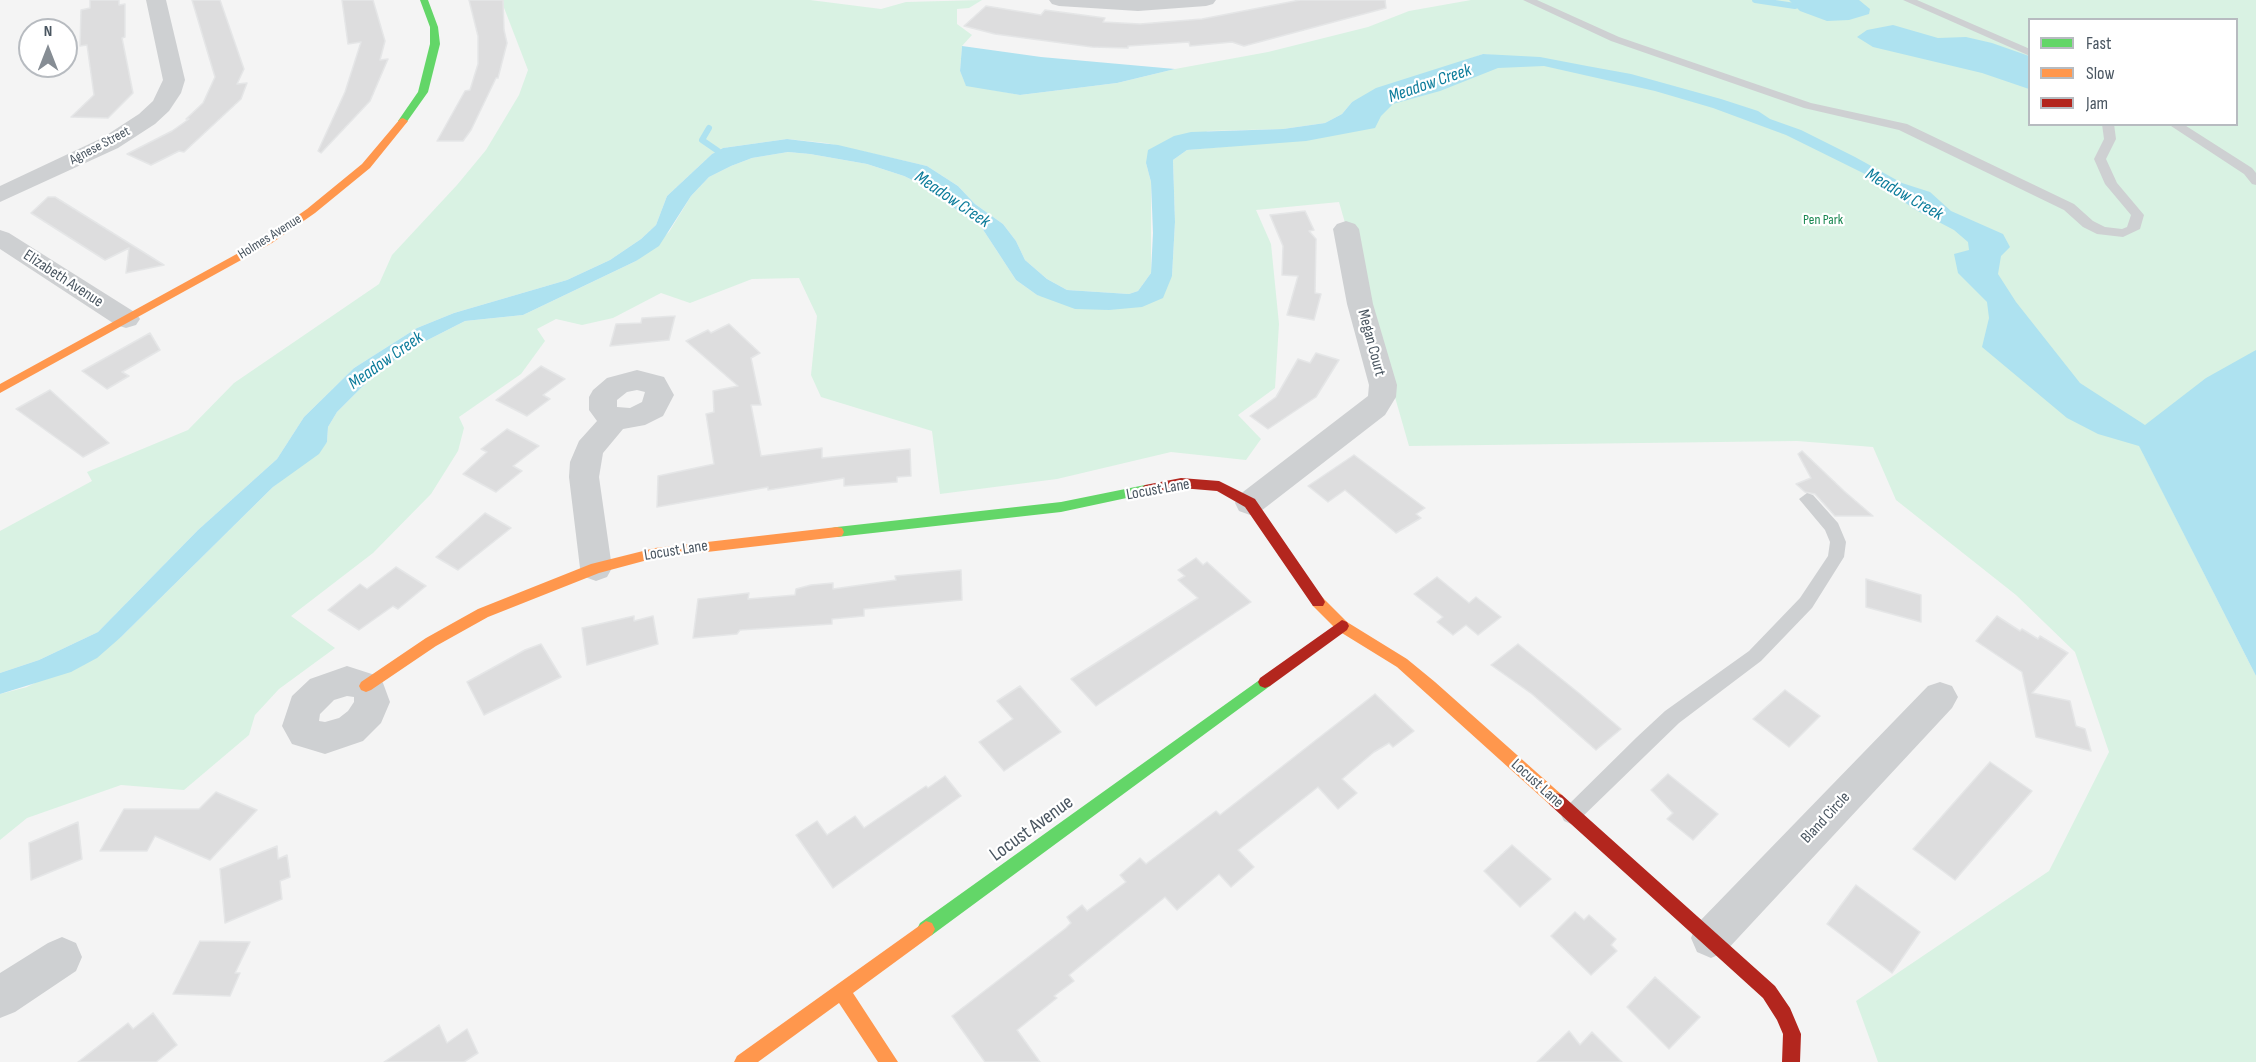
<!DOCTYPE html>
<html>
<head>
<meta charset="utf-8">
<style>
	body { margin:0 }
	#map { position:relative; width:2256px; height:1062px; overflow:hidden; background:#f4f4f4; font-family:"Sofia Sans Condensed",sans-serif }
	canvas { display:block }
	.legend { position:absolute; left:2028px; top:18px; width:210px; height:108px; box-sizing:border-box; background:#fff; border:2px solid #b7bbc0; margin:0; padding:8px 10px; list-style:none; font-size:18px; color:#4a5661 }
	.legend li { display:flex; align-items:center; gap:12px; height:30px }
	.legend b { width:30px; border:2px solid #b7bbc0 }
	.north { position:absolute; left:18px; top:18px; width:60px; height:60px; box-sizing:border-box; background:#fff; border:2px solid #b7bbc0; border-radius:50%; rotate:0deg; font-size:16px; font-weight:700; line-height:24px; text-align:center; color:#4a5661 }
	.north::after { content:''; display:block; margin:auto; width:21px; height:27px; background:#868d94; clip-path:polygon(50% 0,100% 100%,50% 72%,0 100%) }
</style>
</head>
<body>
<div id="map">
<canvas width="2256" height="1062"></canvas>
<ul class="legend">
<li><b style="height:8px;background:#63d668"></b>Fast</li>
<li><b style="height:8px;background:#ff974d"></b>Slow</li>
<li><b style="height:8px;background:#b3261e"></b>Jam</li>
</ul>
<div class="north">N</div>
</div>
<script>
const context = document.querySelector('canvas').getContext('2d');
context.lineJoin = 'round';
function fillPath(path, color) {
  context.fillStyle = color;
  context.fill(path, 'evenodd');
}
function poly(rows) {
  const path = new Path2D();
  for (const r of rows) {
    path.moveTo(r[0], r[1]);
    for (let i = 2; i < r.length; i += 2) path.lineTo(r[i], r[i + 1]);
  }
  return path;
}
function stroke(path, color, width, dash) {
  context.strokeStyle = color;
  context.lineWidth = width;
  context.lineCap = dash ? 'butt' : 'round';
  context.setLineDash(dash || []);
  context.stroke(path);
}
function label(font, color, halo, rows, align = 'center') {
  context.font = font + ' "Sofia Sans Condensed",sans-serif';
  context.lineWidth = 4.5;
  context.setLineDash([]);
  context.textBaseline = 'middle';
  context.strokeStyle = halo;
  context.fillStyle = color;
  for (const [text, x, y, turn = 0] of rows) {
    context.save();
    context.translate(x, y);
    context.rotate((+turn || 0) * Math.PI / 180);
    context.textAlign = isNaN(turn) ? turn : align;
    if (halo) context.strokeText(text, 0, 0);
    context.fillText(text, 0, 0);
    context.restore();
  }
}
fillPath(poly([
	[501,0,810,0,881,9,906,2,982,0,969,8,957,9,957,24,972,35,962,46,960,71,966,85,1020,95,1117,83,1175,69,1268,52,1368,27,1409,11,1471,0,2256,0,2256,407,2143,453,2256,676,2256,1062,1878,1062,1856,1001,2049,871,2109,752,2075,652,2016,595,1896,500,1873,447,1797,441,1409,446,1339,202,1256,210,1271,244,1279,324,1275,388,1238,415,1261,439,1246,460,1171,452,1057,479,940,494,932,431,821,397,811,375,817,316,799,278,752,279,690,303,661,293,613,318,582,325,556,319,537,329,545,341,521,374,459,417,464,428,458,451,431,494,373,553,291,616,335,648,279,689,255,715,249,735,184,790,121,785,27,818,0,840,0,694,27,687,121,637,273,487,327,442,328,427,337,412,374,375,408,350,465,321,523,315,636,261,669,232,691,196,709,177,731,166,752,158,788,152,810,154,867,164,904,176,937,192,951,206,980,225,1016,280,1037,295,1109,310,1172,276,1175,222,1173,160,1187,150,1320,138,1317,128,1503,56,1483,54,1352,102,1342,114,1325,123,1283,129,1208,131,1146,163,1151,182,1151,273,1138,291,1129,294,1067,290,1047,279,1025,260,1016,241,1003,224,975,204,958,186,927,166,826,143,787,139,723,148,712,154,667,196,656,225,641,239,610,260,567,280,454,313,417,328,354,368,304,417,277,459,198,530,98,632,39,660,0,673,0,531,92,481,87,472,188,430,234,383,379,284,392,255,457,185,486,150,519,95,528,70],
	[2030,20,2236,20,2236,124,2030,124]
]), '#d9f2e3');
fillPath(poly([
	[1789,0,1859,0,1870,9,1869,14,1849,20,1827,21,1800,11],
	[1893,25,1938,38,1966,37,1992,43,2029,56,2029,89,1982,73,1873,47,1857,37,1867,30],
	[962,46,1041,57,1175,69,1117,83,1020,95,966,86,960,71],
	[1483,54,1540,57,1587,66,1631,74,1721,99,1758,111,1770,119,1801,130,1855,157,1902,183,1930,192,1951,211,2003,234,2010,247,2001,256,1998,274,2016,302,2080,383,2145,425,2206,378,2256,350,2256,676,2139,446,2098,434,2067,418,1982,347,1989,318,1987,302,1958,273,1954,254,1969,250,1968,242,1954,230,1914,209,1867,175,1786,135,1713,108,1655,91,1544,66,1498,68,1440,91,1393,104,1381,116,1375,128,1306,141,1187,150,1173,160,1175,222,1172,276,1163,298,1142,307,1109,310,1075,309,1037,295,1016,280,980,225,951,206,937,192,904,176,867,164,810,154,788,152,752,158,731,166,709,177,691,196,659,246,636,261,523,315,465,321,408,350,374,375,337,412,328,427,327,442,319,454,273,487,121,637,97,658,71,672,0,694,0,673,39,660,98,632,198,530,277,459,304,417,354,368,417,328,454,313,567,280,610,260,641,239,656,225,667,196,712,154,723,148,787,139,838,145,927,166,958,186,975,204,1003,224,1016,241,1025,260,1047,279,1067,290,1129,294,1138,291,1151,273,1153,233,1151,182,1146,163,1148,150,1174,136,1191,132,1283,129,1325,123,1342,114,1352,102,1376,88]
]), '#aee2f0');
stroke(poly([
	[1755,0,1795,6],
	[709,128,702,140,718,151]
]), '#aee2f0', 6);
const building = poly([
	[90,0,119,0,119,5,125,4,125,37,122,38,133,93,108,118,71,117,94,95,87,45,80,46,81,10,90,8,90,0],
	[192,0,220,0,244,69,237,84,247,83,241,99,184,152,179,151,151,165,127,154,172,131,189,119,186,119,203,103,215,77,192,0],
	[342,0,373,0,385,41,380,60,388,59,370,101,321,153,318,151,345,92,361,42,348,44,342,0],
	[469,0,503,0,504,30,507,43,498,78,496,78,471,130,463,141,437,141,465,91,470,90,478,64,478,36,469,0],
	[1300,0,1385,0,1386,8,1244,46,1232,42,1190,46,1189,42,1128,46,1128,48,1092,47,995,34,964,26,986,6,1041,15,1045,10,1105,18,1103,22,1140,24,1202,19,1300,0],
	[48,197,55,197,164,265,126,273,129,248,105,260,31,213,48,197],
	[1305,211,1314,230,1309,231,1316,239,1315,293,1321,294,1314,320,1287,315,1298,276,1282,275,1283,246,1270,215,1305,211],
	[675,316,669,340,610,346,616,324,641,323,642,318,675,316],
	[729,324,760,353,751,358,761,405,751,405,761,456,822,448,822,458,910,449,911,476,897,477,897,482,844,486,844,478,768,490,768,487,657,507,658,476,714,464,706,414,714,412,713,391,738,386,686,341,708,330,711,333,729,324],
	[150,333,160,350,122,372,129,376,107,389,82,371,150,333],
	[1316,353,1339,360,1316,397,1268,429,1250,416,1276,397,1298,359,1310,363,1316,353],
	[541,366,565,379,543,395,550,399,527,416,496,400,541,366],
	[50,390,109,443,83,457,16,409,50,390],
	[507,429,539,446,513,466,522,471,496,492,463,474,487,452,481,449,507,429],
	[1802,451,1844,491,1873,516,1835,516,1815,494,1805,492,1796,484,1811,478,1798,454,1802,451],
	[1354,455,1425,508,1416,514,1421,518,1396,533,1345,490,1328,502,1308,486,1354,455],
	[485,513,511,528,458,570,436,557,485,513],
	[1196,558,1203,565,1207,562,1251,602,1096,706,1071,679,1198,598,1178,580,1185,576,1178,570,1196,558],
	[396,567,426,586,398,609,393,606,359,630,328,610,360,584,367,589,396,567],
	[961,570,962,600,864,609,864,616,832,619,832,624,740,630,737,634,693,638,698,599,749,593,748,599,795,595,796,589,811,585,833,583,833,589,896,580,895,576,961,570],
	[1437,577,1469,603,1476,597,1501,617,1478,635,1466,625,1453,635,1437,622,1443,617,1414,594,1437,577],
	[1866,579,1921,595,1921,622,1866,607,1866,579],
	[634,616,634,621,653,616,658,644,587,665,582,628,634,616],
	[1997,616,2020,631,2022,629,2038,639,2040,636,2068,653,2032,693,2070,701,2076,726,2085,729,2091,751,2036,737,2022,672,1976,641,1997,616],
	[541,644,561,677,484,715,467,682,525,650,541,644],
	[1518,644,1580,694,1621,729,1596,750,1532,694,1491,665,1518,644],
	[1020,686,1061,732,1004,771,979,742,1013,719,997,701,1020,686],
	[1785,690,1820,716,1789,747,1753,719,1785,690],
	[1375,694,1414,731,1393,747,1389,743,1374,752,1342,779,1357,793,1338,809,1318,787,1238,850,1254,867,1231,887,1219,874,1177,910,1165,897,1069,975,1074,981,1054,996,1057,998,1017,1030,1040,1062,985,1062,952,1016,1066,928,1071,923,1067,917,1082,905,1087,911,1126,882,1120,875,1140,858,1146,864,1216,811,1220,815,1375,694],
	[1990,762,2032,791,1955,880,1913,849,1990,762],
	[1668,774,1718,814,1693,840,1667,819,1673,813,1651,790,1668,774],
	[945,776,961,796,833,888,796,835,817,821,827,835,855,816,864,828,926,786,928,788,945,776],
	[216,792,257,810,210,860,155,836,147,851,100,851,124,809,199,809,216,792],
	[78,822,82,859,31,880,29,843,78,822],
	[1512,845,1551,879,1520,907,1484,871,1512,845],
	[277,846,278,859,287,855,290,877,280,881,282,899,225,923,220,869,277,846],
	[1856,885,1920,932,1892,973,1827,924,1856,885],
	[1575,912,1584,920,1589,915,1616,939,1611,945,1617,951,1591,975,1551,936,1575,912],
	[200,941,250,942,235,973,240,973,230,996,173,994,200,941],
	[1655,977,1700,1017,1669,1049,1627,1007,1655,977],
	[153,1013,177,1045,156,1062,78,1062,128,1023,133,1029,153,1013],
	[439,1025,447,1043,467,1029,478,1053,464,1062,384,1062,439,1025],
	[1569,1031,1580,1045,1592,1032,1622,1062,1537,1062,1569,1031]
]);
fillPath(building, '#ddddde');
stroke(building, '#e5e6e7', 1.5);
fillPath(poly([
	[1523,0,1537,0,1619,37,1811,103,1907,124,2074,204,2093,221,2105,227,2122,229,2127,227,2131,215,2105,184,2094,159,2104,139,2102,124,2114,124,2116,139,2106,159,2117,183,2144,215,2140,229,2123,237,2097,234,2083,227,2064,210,1899,130,1804,108,1611,41,1523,0],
	[1903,0,1917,0,2030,49,2030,56,1903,0],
	[2168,124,2183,124,2252,168,2256,173,2256,185,2252,184,2244,174,2168,124],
	[1807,493,1813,495,1838,523,1846,542,1844,557,1812,608,1761,661,1679,723,1578,821,1571,824,1564,821,1561,815,1564,809,1637,737,1665,711,1749,651,1800,598,1828,556,1830,542,1825,530,1799,499,1807,493]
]), '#ced0d2');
fillPath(poly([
	[146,0,166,0,185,80,181,93,169,111,155,124,118,148,0,202,0,186,102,138,139,114,153,101,163,80,146,0],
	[1049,0,1216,0,1213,4,1206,6,1138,11,1059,6,1052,4,1049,0],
	[1346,221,1355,224,1359,229,1373,304,1397,385,1396,397,1385,415,1261,511,1250,515,1239,511,1235,503,1239,495,1368,396,1369,385,1347,304,1333,229,1337,224,1346,221],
	[0,230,9,233,136,313,140,319,136,325,126,328,116,325,0,249,0,230],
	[637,370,664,377,674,395,663,416,645,425,623,429,603,453,599,477,612,568,607,577,596,581,585,577,580,568,569,477,570,462,579,441,597,421,589,410,589,397,593,390,607,378,637,370],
	[637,390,645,392,642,402,630,408,617,407,617,400,627,392,637,390],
	[347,666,378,676,383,683,390,702,381,723,363,741,325,754,292,744,282,726,292,696,310,679,347,666],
	[347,696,354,697,354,702,348,711,339,718,325,722,319,721,320,714,334,700,347,696],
	[1940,682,1952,686,1958,697,1952,708,1725,952,1711,958,1697,952,1691,938,1697,924,1928,686,1940,682],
	[62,937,76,943,82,957,76,971,15,1012,0,1018,0,973,48,943,62,937]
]), '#ced0d2');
fillPath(poly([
	[420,0,428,0,438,27,440,44,428,92,406,123,403,124,398,121,418,92,430,44,430,27,420,0],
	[1145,485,1152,490,1150,493,1061,512,837,537,832,536,830,532,832,528,837,527,1061,502,1145,485],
	[1265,676,1270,678,1272,682,1270,686,932,935,926,937,920,935,917,929,920,923,1265,676]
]), '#63d668');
fillPath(poly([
	[403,118,408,121,370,168,315,213,272,243,0,393,0,384,264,239,307,209,362,164,400,119,403,118],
	[837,527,842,528,844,532,842,536,837,537,655,558,599,573,488,617,436,646,371,690,366,692,361,690,359,686,361,682,426,638,478,609,591,564,655,548,837,527],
	[1318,596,1323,598,1347,622,1407,659,1435,682,1562,795,1564,800,1562,805,1556,807,1550,805,1397,667,1337,630,1313,606,1311,602,1313,598,1318,596],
	[926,921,932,923,935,929,932,935,853,993,898,1062,878,1062,839,1003,758,1062,734,1062,737,1056,926,921]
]), '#ff974d');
fillPath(poly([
	[1181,478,1219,481,1255,499,1323,598,1325,602,1323,606,1313,606,1245,507,1217,491,1181,488,1145,495,1138,490,1145,485,1181,478],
	[1342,620,1347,622,1349,626,1347,630,1270,686,1265,688,1260,686,1258,682,1260,678,1342,620],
	[1556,793,1562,795,1775,986,1790,1008,1801,1034,1800,1062,1782,1062,1783,1034,1777,1020,1763,998,1550,805,1548,800,1550,795,1556,793]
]), '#b3261e');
label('14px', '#4a5661', '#fff', [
	["Agnese Street",100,146,-28],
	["Holmes Avenue",270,237,-32]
]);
label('14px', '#17864f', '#fff', [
	["Pen Park",1823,220]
]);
label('16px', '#4a5661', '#fff', [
	["Elizabeth Avenue",63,279,33],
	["Megan Court",1371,343,75],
	["Locust Lane",1158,490,-10],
	["Locust Lane",676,551,-9],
	["Locust Lane",1537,784,42],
	["Bland Circle",1826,818,-47]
]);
label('italic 18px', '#0c7c9b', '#fff', [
	["Meadow Creek",1430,84,-19],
	["Meadow Creek",1904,195,30],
	["Meadow Creek",952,200,34],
	["Meadow Creek",386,361,-35]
]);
label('20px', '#4a5661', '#fff', [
	["Locust Avenue",1032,829,-36]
]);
</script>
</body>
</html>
